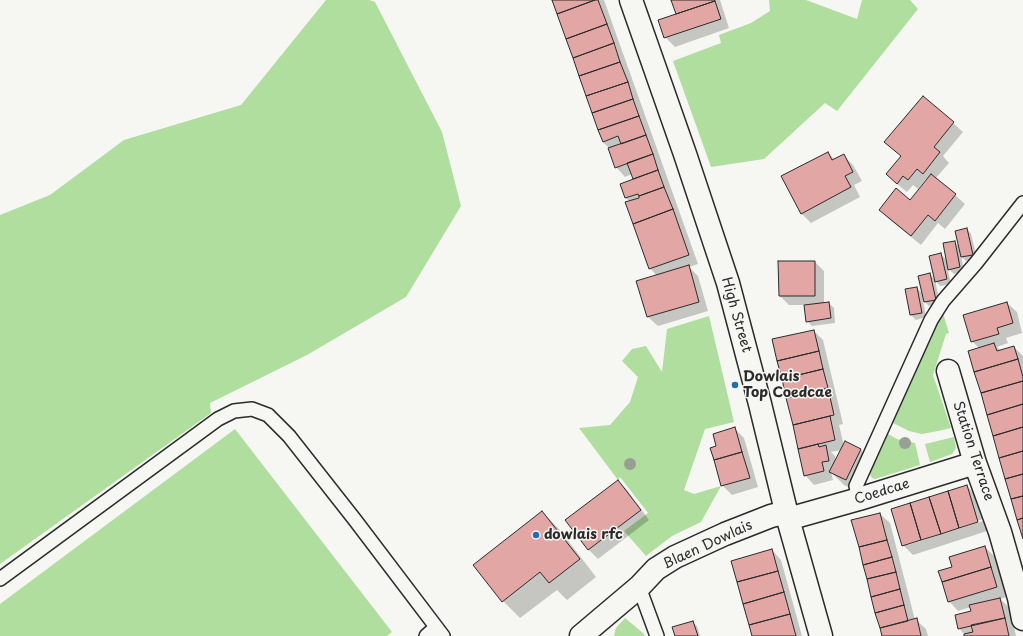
<!DOCTYPE html>
<html>
<head>
<meta charset="utf-8">
<style>
	body { margin:0 }
	canvas { display:block; background:#f6f6f2 }
</style>
</head>
<body>
<canvas width="1023" height="636"></canvas>
<script>
const context = document.querySelector('canvas').getContext('2d');
context.lineJoin = 'round';
function fillPath(path, color) {
  context.fillStyle = color;
  context.fill(path, 'evenodd');
}
function poly(rows) {
  const path = new Path2D();
  for (const r of rows) {
    path.moveTo(r[0], r[1]);
    for (let i = 2; i < r.length; i += 2) path.lineTo(r[i], r[i + 1]);
  }
  return path;
}
function stroke(path, color, width, dash) {
  context.strokeStyle = color;
  context.lineWidth = width;
  context.lineCap = dash ? 'butt' : 'round';
  context.setLineDash(dash || []);
  context.stroke(path);
}
function label(font, color, halo, rows, align = 'center') {
  context.font = font + ' "Playpen Sans",sans-serif';
  context.lineWidth = 3;
  context.setLineDash([]);
  context.textBaseline = 'middle';
  context.strokeStyle = halo;
  context.fillStyle = color;
  for (const [text, x, y, turn = 0] of rows) {
    context.save();
    context.translate(x, y);
    context.rotate((+turn || 0) * Math.PI / 180);
    context.textAlign = isNaN(turn) ? turn : align;
    if (halo) context.strokeText(text, 0, 0);
    context.fillText(text, 0, 0);
    context.restore();
  }
}
fillPath(poly([
	[326,0,369,0,375,2,442,132,461,206,406,297,307,355,210,403,211,413,0,564,0,215,50,195,124,140,241,105],
	[769,0,806,0,857,19,862,0,910,0,918,9,837,111,825,103,764,159,711,167,673,61,721,43,719,35,751,23,770,11],
	[943,313,949,333,946,334,933,375,951,428,938,431,922,434,909,431,893,423,937,324],
	[709,316,734,422,705,429,684,490,694,494,721,486,701,522,672,536,646,556,624,531,648,513,620,477,618,480,579,428,610,425,630,402,638,377,622,361,632,349,646,346,662,372,667,329],
	[235,429,392,632,387,636,0,636,0,604],
	[888,434,897,439,915,443,920,465,875,479,872,478,870,474],
	[954,437,956,448,952,454,930,462,925,444],
	[625,618,643,633,645,636,614,636,616,628]
]), '#afde9e');
fillPath(poly([
	[553,0,604,0,698,264,689,267,698,276,708,311,658,326,648,317,637,282,657,276,650,268,630,202,626,198,621,184,634,180,632,174,625,177,616,167,610,149,603,142],
	[672,0,720,0,729,28,675,47,665,37,677,15],
	[923,97,953,123,963,132,943,156,949,163,935,179,955,195,965,204,945,229,938,223,921,245,890,220,880,210,911,201,927,181,926,179,918,189,913,185,907,192,897,184,902,157],
	[828,153,835,160,844,156,853,165,862,181,854,185,860,197,811,223,801,213],
	[967,229,971,234,977,259,966,261,961,256,964,271,954,274,947,267,951,284,940,286,935,280,940,304,929,306,923,300,926,317,916,320,911,315,906,290,917,288,923,294,930,274,935,280,941,254,947,261,954,242,960,247],
	[815,262,824,271,824,304,829,303,834,308,835,323,812,326,807,321,805,305,789,305,780,296],
	[1007,303,1017,312,1022,333,1006,338,1008,343,997,347,1001,351,1014,347,1023,356,1023,536,979,348,972,341],
	[814,331,823,340,843,424,839,425,844,446,846,442,861,450,875,464,860,493,844,485,831,472,833,480,814,485,805,475,773,340],
	[842,450,836,461,835,456,831,452],
	[735,429,744,438,758,487,732,495,722,485,718,446],
	[618,481,627,490,649,520,598,559,589,550,566,520],
	[967,486,976,496,987,531,913,555,903,545],
	[983,519,983,521,908,545,908,543],
	[542,512,559,529,596,577,567,600,557,590,520,618,503,601],
	[880,514,890,523,915,620,916,620,926,629,928,636,882,636],
	[985,547,995,557,1006,597,1000,599,1010,608,1016,636,965,636,964,634,959,628,972,612,971,607,958,611,949,601,953,568],
	[772,550,781,560,802,636,753,636],
	[692,622,697,626,700,636,676,636]
]), '#0003');
const building = poly([
	[552,0,595,0,557,14,552,0],
	[595,0,598,0,607,24,566,39,557,14,595,0],
	[671,0,714,0,715,1,676,14,671,0],
	[715,1,721,19,664,38,658,20,715,1],
	[607,24,614,43,573,58,566,39,607,24],
	[614,43,620,62,579,76,573,58,614,43],
	[620,62,628,82,586,96,579,76,620,62],
	[628,82,633,99,592,113,586,96,628,82],
	[923,96,954,122,934,147,940,152,923,174,917,169,908,180,903,176,897,184,886,174,901,156,884,142,923,96],
	[633,99,639,116,598,130,592,113,633,99],
	[639,116,646,135,621,144,618,136,603,142,598,130,639,116],
	[646,135,653,154,615,168,608,148,646,135],
	[828,152,832,160,844,154,853,172,845,176,851,187,801,214,781,176,828,152],
	[653,154,658,170,633,179,627,163,653,154],
	[658,170,664,187,639,196,638,194,625,198,620,184,658,170],
	[931,174,956,194,935,221,928,215,911,236,879,210,896,188,910,200,931,174],
	[664,187,673,209,633,224,625,202,639,198,639,196,664,187],
	[673,209,689,255,649,269,633,224,673,209],
	[967,228,973,255,961,257,955,231,967,228],
	[955,241,960,267,948,270,943,243,955,241],
	[941,253,947,279,935,282,929,256,941,253],
	[778,261,815,261,815,296,779,296,778,261],
	[689,265,699,302,647,317,636,281,689,265],
	[930,273,936,300,924,302,918,276,930,273],
	[917,287,922,313,910,315,905,289,917,287],
	[829,302,831,318,806,322,804,305,829,302],
	[1007,302,1013,323,997,328,999,334,971,342,963,315,1007,302],
	[814,330,819,351,777,361,772,339,814,330],
	[994,343,997,351,1014,346,1018,359,974,372,968,351,994,343],
	[819,351,823,369,782,379,777,361,819,351],
	[1018,359,1023,377,1023,381,981,393,974,372,1018,359],
	[823,369,828,388,786,398,782,379,823,369],
	[1023,381,1023,404,987,415,981,393,1023,381],
	[828,388,834,415,793,425,786,398,828,388],
	[1023,404,1023,427,993,436,987,415,1023,404],
	[830,416,835,440,798,449,793,425,830,416],
	[735,427,742,452,714,460,710,448,716,446,713,434,735,427],
	[1023,427,1023,451,999,458,993,436,1023,427],
	[845,441,861,449,846,480,829,472,845,441],
	[818,444,819,447,826,445,829,461,822,462,824,471,804,476,798,449,818,444],
	[1023,451,1023,474,1005,479,999,458,1023,451],
	[742,452,750,478,721,486,714,460,742,452],
	[1023,474,1023,496,1011,499,1005,479,1023,474],
	[618,480,641,510,588,550,565,520,618,480],
	[967,485,978,522,959,528,948,491,967,485],
	[948,491,959,528,941,534,929,497,948,491],
	[1023,496,1023,518,1017,520,1011,499,1023,496],
	[929,497,941,534,921,540,910,503,929,497],
	[910,503,921,540,902,546,891,509,910,503],
	[542,511,580,559,549,583,540,572,502,602,473,565,542,511],
	[880,513,887,540,859,547,851,520,880,513],
	[1023,518,1023,539,1017,520,1023,518],
	[887,540,892,557,863,565,859,547,887,540],
	[985,546,991,567,942,582,938,571,952,567,949,557,985,546],
	[772,549,778,571,737,582,731,561,772,549],
	[892,557,896,572,867,579,863,565,892,557],
	[991,567,997,587,948,602,942,582,991,567],
	[778,571,784,592,743,604,737,582,778,571],
	[896,572,900,589,871,597,867,579,896,572],
	[900,589,904,605,875,613,871,597,900,589],
	[784,592,790,614,749,625,743,604,784,592],
	[1000,598,1005,618,958,629,955,615,971,611,969,605,1000,598],
	[904,605,908,621,880,628,875,613,904,605],
	[790,614,796,636,752,636,749,625,790,614],
	[917,618,921,636,882,636,880,628,917,618],
	[1005,618,1009,636,964,636,964,634,973,632,971,625,1005,618],
	[693,621,698,636,675,636,672,627,693,621]
]);
fillPath(building, '#e2a7a5');
stroke(building, '#2b2b2b', 1);
const service = poly([
	[859,499,856,486,931,320,943,301,976,263,1023,203],
	[0,579,218,419,234,411,252,409,268,415,289,436,355,520,443,636],
	[639,587,657,636],
	[426,636,436,627]
]);
const minor = poly([
	[948,371,975,463,1000,532,1019,598,1023,619],
	[788,519,859,499,975,463],
	[581,636,639,587,656,569,675,557,725,534,771,516,787,512]
]);
const tertiary = poly([
	[631,0,685,154,728,283,760,404,788,519,821,636]
]);
stroke(service, '#2b2b2b', 16);
stroke(minor, '#2b2b2b', 25);
stroke(tertiary, '#2b2b2b', 25);
stroke(service, '#f6f6f2', 13);
stroke(minor, '#f6f6f2', 22);
stroke(tertiary, '#f6f6f2', 22);
context.fillStyle = '#989f94';
for (const [x, y] of [
	[905,443],
	[630,464]
]) {
  context.beginPath();
  context.arc(x, y, 6, 0, 2 * Math.PI);
  context.fill();
}
for (const [x, y, r, color] of [
	[735,385,4,"#1f6fb2"],
	[536,535,4,"#1f6fb2"]
]) {
  const dot = new Path2D();
  dot.arc(x, y, r, 0, 2 * Math.PI);
  context.fillStyle = color;
  context.fill(dot);
  stroke(dot, '#f6f6f2', 1.5);
}
label('14px', '#2b2b2b', '#f6f6f2', [
	["High Street",736,315,74],
	["Station Terrace",973,451,72],
	["Coedcae",882,492,-17],
	["Blaen Dowlais",708,545,-25]
]);
label('bold 14px', '#2b2b2b', '#f6f6f2', [
	["Dowlais",743,377],
	["Top Coedcae",743,393],
	["dowlais rfc",544,535]
], 'left');
</script>
</body>
</html>
